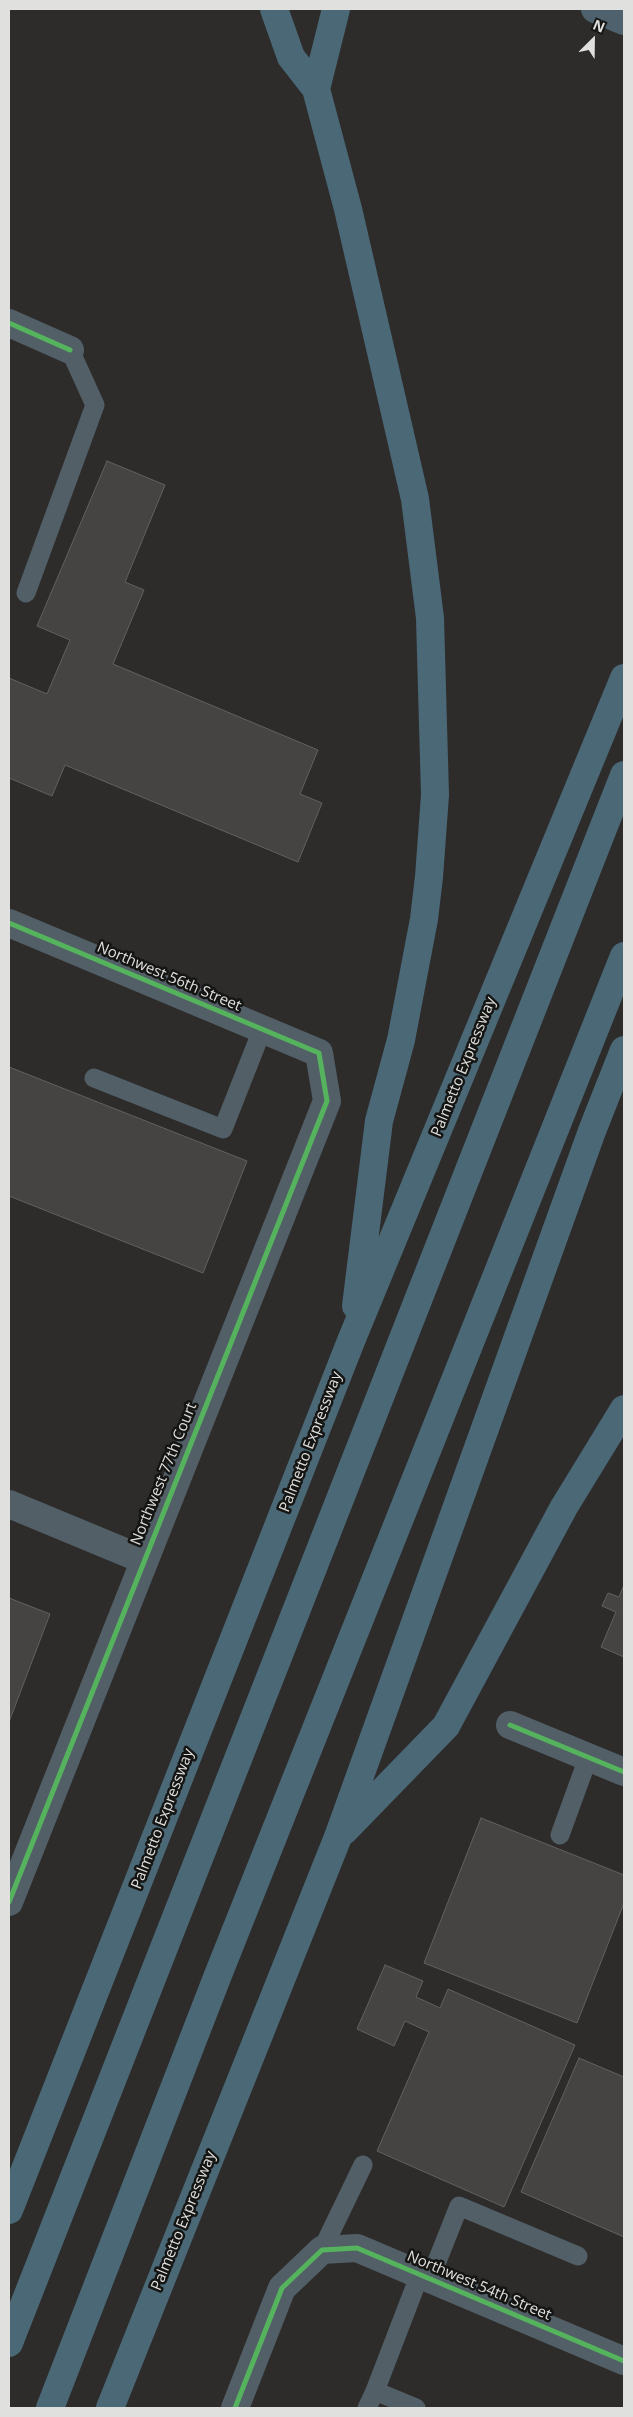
<!DOCTYPE html>
<html>
<head>
<meta charset="utf-8">
<style>
	body { margin:0 }
	#map { position:relative; width:633px; height:2417px; overflow:hidden; background:#2d2c2b; font-family:"Open Sans",sans-serif }
	canvas { display:block }
	.frame { position:absolute; inset:0; border:10px solid #e0e0de; pointer-events:none }
	.north { position:absolute; left:568px; top:15px; width:50px; height:50px; -webkit-text-stroke:4px #151514; paint-order:stroke; rotate:23deg; font-size:14px; font-weight:700; line-height:20px; text-align:center; color:#e0e0de }
	.north::after { content:''; display:block; margin:auto; width:18px; height:22px; background:#e0e0de; clip-path:polygon(50% 0,100% 100%,50% 72%,0 100%) }
</style>
</head>
<body>
<div id="map">
<canvas width="633" height="2417"></canvas>
<div class="frame"></div>
<div class="north">N</div>
</div>
<script>
const context = document.querySelector('canvas').getContext('2d');
context.lineJoin = 'round';
function fillPath(path, color) {
  context.fillStyle = color;
  context.fill(path, 'evenodd');
}
function poly(rows) {
  const path = new Path2D();
  for (const r of rows) {
    path.moveTo(r[0], r[1]);
    for (let i = 2; i < r.length; i += 2) path.lineTo(r[i], r[i + 1]);
  }
  return path;
}
function stroke(path, color, width, dash) {
  context.strokeStyle = color;
  context.lineWidth = width;
  context.lineCap = dash ? 'butt' : 'round';
  context.setLineDash(dash || []);
  context.stroke(path);
}
function label(font, color, halo, rows, align = 'center') {
  context.font = font + ' "Open Sans",sans-serif';
  context.lineWidth = 5;
  context.setLineDash([]);
  context.textBaseline = 'middle';
  context.strokeStyle = halo;
  context.fillStyle = color;
  for (const [text, x, y, turn = 0] of rows) {
    context.save();
    context.translate(x, y);
    context.rotate((+turn || 0) * Math.PI / 180);
    context.textAlign = isNaN(turn) ? turn : align;
    if (halo) context.strokeText(text, 0, 0);
    context.fillText(text, 0, 0);
    context.restore();
  }
}
const building = poly([
	[107,461,165,485,125,582,144,590,113,664,318,750,300,794,322,803,298,862,65,765,52,796,9,778,9,678,47,694,70,640,37,626,107,461],
	[9,1067,247,1161,203,1273,9,1196,9,1067],
	[624,1585,624,1657,601,1647,616,1612,602,1606,608,1593,619,1597,624,1585],
	[9,1598,50,1614,9,1722,9,1598],
	[481,1818,624,1875,624,1903,577,2023,424,1963,481,1818],
	[385,1965,423,1981,416,1997,440,2008,448,1989,575,2045,504,2207,377,2151,429,2032,405,2021,394,2046,357,2029,385,1965],
	[579,2058,624,2077,624,2237,521,2192,579,2058]
]);
fillPath(building, '#454443');
stroke(building, '#626160', 1);
stroke(poly([
	[26,593,95,405,70,350],
	[94,1078,223,1129,262,1030],
	[560,1835,588,1758],
	[322,2250,363,2165],
	[430,2279,459,2206,578,2256],
	[375,2391,420,2274],
	[367,2408,375,2391,416,2408]
]), '#525f67', 19);
stroke(poly([
	[9,323,70,350],
	[9,923,319,1053,327,1101,9,1902],
	[9,1504,144,1560],
	[510,1725,624,1772],
	[235,2408,282,2288,322,2250,357,2248,624,2361]
]), '#525f67', 28);
stroke(poly([
	[595,9,624,21]
]), '#4e616c', 28);
stroke(poly([
	[274,9,291,57,316,89,348,209,415,499,430,618,435,795,429,877,424,919,401,1040,379,1121,356,1306],
	[316,89,336,9],
	[344,1831,446,1726,564,1507,624,1409],
	[9,2210,351,1341,624,678],
	[9,2343,624,775],
	[50,2408,218,1975,624,956],
	[110,2408,338,1837,592,1131,624,1050]
]), '#4b6877', 28);
stroke(poly([
	[9,323,70,350],
	[9,923,319,1053,327,1101,9,1902],
	[510,1725,624,1772],
	[235,2408,282,2288,322,2250,357,2248,624,2361]
]), '#56b35d', 5);
label('15px', '#e0e0de', '#151514', [
	["Northwest 56th Street",169,977,23],
	["Palmetto Expressway",464,1067,-68],
	["Palmetto Expressway",311,1442,-69],
	["Northwest 77th Court",164,1474,-68],
	["Palmetto Expressway",163,1819,-69],
	["Palmetto Expressway",184,2221,-68],
	["Northwest 54th Street",479,2286,23]
]);
</script>
</body>
</html>
